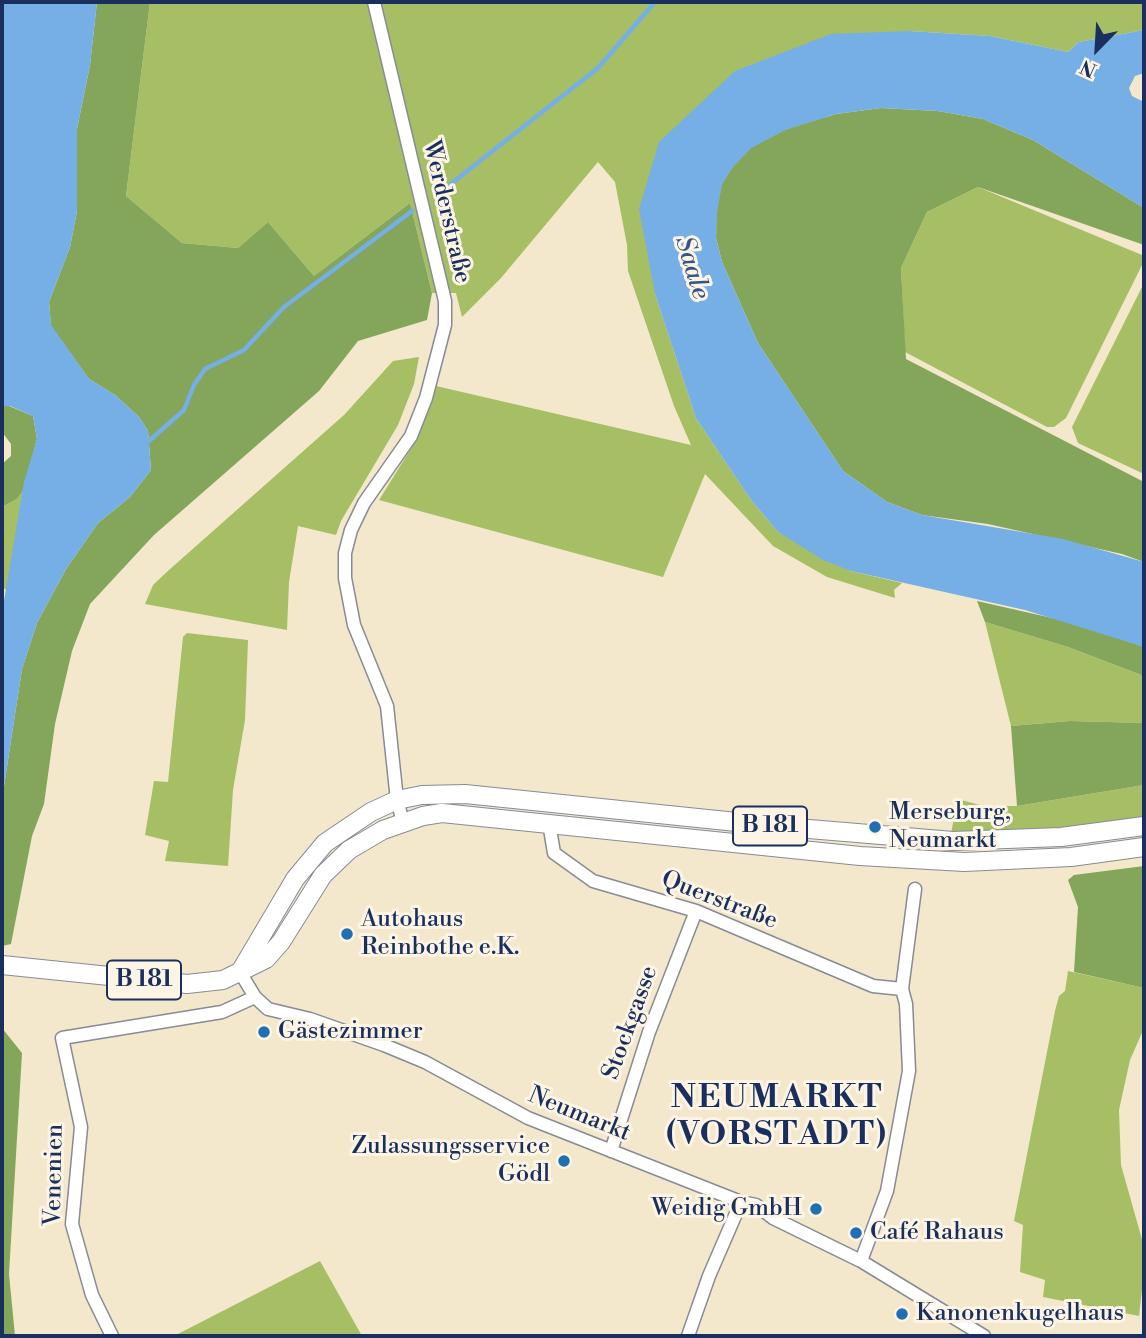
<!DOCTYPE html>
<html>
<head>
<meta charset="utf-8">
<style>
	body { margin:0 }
	#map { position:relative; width:1146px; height:1338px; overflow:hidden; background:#f3e7cc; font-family:"Libre Bodoni",serif }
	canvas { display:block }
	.frame { position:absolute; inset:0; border:4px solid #1b2f5e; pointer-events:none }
	.north { position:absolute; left:1062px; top:14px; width:70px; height:70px; -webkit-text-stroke:5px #fcf5e5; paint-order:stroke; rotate:204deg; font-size:19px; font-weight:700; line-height:28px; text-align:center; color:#1b2f5e }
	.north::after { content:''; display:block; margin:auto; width:24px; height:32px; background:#1b2f5e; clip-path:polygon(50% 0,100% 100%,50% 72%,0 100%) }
</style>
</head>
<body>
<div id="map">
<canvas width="1146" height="1338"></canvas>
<div class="frame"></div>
<div class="north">N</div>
</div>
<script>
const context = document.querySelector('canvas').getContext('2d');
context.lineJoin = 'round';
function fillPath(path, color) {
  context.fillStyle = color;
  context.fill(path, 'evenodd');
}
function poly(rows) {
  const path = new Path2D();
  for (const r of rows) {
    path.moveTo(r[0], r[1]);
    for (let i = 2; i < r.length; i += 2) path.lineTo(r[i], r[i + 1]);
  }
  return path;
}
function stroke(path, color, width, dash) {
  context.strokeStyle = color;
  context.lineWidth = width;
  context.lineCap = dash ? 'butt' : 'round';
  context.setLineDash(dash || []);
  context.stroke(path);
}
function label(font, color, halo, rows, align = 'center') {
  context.font = font + ' "Libre Bodoni",serif';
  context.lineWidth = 6;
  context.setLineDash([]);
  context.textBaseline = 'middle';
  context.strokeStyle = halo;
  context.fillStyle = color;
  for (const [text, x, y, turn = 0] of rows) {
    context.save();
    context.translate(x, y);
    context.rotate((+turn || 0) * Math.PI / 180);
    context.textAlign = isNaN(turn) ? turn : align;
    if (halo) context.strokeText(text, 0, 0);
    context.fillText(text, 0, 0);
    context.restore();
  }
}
fillPath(poly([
	[150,2,1144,2,1144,30,1079,42,1068,52,990,36,909,31,655,294,696,418,751,500,778,532,851,571,902,583,894,590,895,598,827,577,773,546,705,474,663,577,379,500,417,439,436,386,691,445,674,406,628,271,627,245,615,182,598,162,501,278,462,317,456,293,432,293,410,203,314,276,268,222,238,248,182,243,126,196],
	[978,187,1142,255,1142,265,1066,418,1054,427,1047,427,905,352,901,268,927,212],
	[1144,283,1144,474,1078,443,1072,427],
	[419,357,414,384,398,425,341,521,336,535,298,526,289,582,287,630,145,604,153,585,169,570,344,415,393,361],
	[23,491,8,591,2,587,2,507,17,499],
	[985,622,1068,647,1144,676,1144,723,1070,721,1011,726],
	[187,633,248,640,245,720,233,790,228,866,165,861,169,841,145,835,154,781,168,782,183,637],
	[1144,785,1144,818,1082,828,951,833,958,799,983,806,1017,806],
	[1068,971,1144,988,1144,1028,1130,1060,1119,1110,1121,1165,1143,1243,1144,1273,1139,1316,1043,1297,1045,1280,1020,1272,1023,1225,1014,1221,1055,1011,1059,996,1065,991],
	[320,1261,362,1336,174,1336]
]), '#a6bf65');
fillPath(poly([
	[97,2,150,2,126,196,182,243,238,248,268,222,314,276,410,203,432,293,427,320,358,341,319,391,154,535,90,604,72,651,55,724,44,804,32,836,11,944,2,946,2,799,22,669,37,623,66,569,98,523,130,497,151,470,148,431,139,417,115,395,89,379,51,326,49,302,70,247,77,211,77,129,90,65],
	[881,108,938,111,983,119,1033,140,1144,208,1144,245,978,187,927,212,901,268,906,359,1144,482,1144,562,1122,554,988,524,922,515,887,502,843,471,758,343,722,262,716,238,717,211,722,184,733,167,751,148,785,130,836,114],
	[2,406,9,406,33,416,37,439,23,491,17,499,2,507,2,464,11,456,11,444,2,432],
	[977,601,1074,623,1144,647,1144,676,1068,647,985,622],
	[1070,721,1144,723,1144,785,1017,806,1011,726],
	[1144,866,1144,988,1074,972,1078,907,1068,880,1074,875],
	[2,1028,22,1053,9,1274,15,1336,2,1336]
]), '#84a65a');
fillPath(poly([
	[2,2,97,2,90,65,77,129,77,211,70,247,49,302,51,325,89,379,115,395,139,417,148,431,151,470,130,497,98,523,66,569,37,623,22,669,2,799,2,613,24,482,37,439,33,416,10,406,2,406],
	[1144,30,1144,73,1135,76,1129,88,1132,96,1144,102,1144,208,1033,140,983,119,938,111,881,108,836,114,785,130,751,148,733,167,722,184,717,211,716,238,722,262,758,343,843,471,887,502,922,515,1063,539,1144,562,1144,647,1025,610,851,571,823,560,778,532,751,500,696,418,655,294,639,209,659,142,735,71,831,34,909,31,990,36,1068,52,1079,42]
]), '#75afe5');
stroke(poly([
	[438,194,598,68,655,2],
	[149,441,184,410,194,385,205,369,244,350,284,307,412,211]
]), '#75afe5', 4.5);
const minor = poly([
	[374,2,445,301,445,325,426,398,411,436,364,503,351,530,345,553,345,578,354,625,387,706,397,800,403,822],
	[549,823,554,853,593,881,696,911,873,986,902,989],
	[240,972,255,997,268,1009,310,1019,384,1045,425,1062,528,1118,741,1202,756,1205,773,1218,861,1261,984,1336],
	[611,1151,649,1032,696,911],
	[861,1261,887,1191,909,1071,906,1004,902,989,915,889],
	[112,1336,92,1295,72,1224,81,1127,62,1038,222,1012,255,997],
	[688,1336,709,1276,741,1202]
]);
const primary = poly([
	[2,965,187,984,223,980,266,959,281,942,323,875,349,850,383,830,423,816,442,813,860,856,964,862,1071,857,1144,847],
	[240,972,295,879,325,843,371,812,397,800,422,795,465,794,785,827,953,841,1061,837,1144,826]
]);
stroke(minor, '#878b95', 15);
stroke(primary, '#878b95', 20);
stroke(minor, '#fff', 12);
stroke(primary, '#fff', 18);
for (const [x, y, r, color] of [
	[875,827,7,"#1f6fb2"],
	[347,934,7,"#1f6fb2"],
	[264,1032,7,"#1f6fb2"],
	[564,1161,7,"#1f6fb2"],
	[816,1209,7,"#1f6fb2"],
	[856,1233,7,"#1f6fb2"],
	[902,1314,7,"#1f6fb2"]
]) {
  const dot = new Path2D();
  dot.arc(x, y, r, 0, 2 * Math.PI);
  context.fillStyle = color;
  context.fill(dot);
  stroke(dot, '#fcf5e5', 2.5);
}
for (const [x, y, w] of [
	[770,826,74],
	[144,980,74]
]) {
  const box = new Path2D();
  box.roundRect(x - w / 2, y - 19.5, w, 39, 5);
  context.fillStyle = '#fcf5e5';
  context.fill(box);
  stroke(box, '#1b2f5e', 2);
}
label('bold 23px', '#1b2f5e', null, [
	["B 181",770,826],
	["B 181",144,980]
]);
label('24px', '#1b2f5e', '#fcf5e5', [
	["Werderstraße",446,212,77],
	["Querstraße",719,901,21],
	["Stockgasse",631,1023,-70],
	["Neumarkt",579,1115,22],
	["Venenien",55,1175,-89]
]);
label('24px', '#1b2f5e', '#fcf5e5', [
	["Merseburg,",889,813],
	["Neumarkt",889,841],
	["Autohaus",361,920],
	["Reinbothe e.K.",361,948],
	["Gästezimmer",278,1032],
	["Zulassungsservice",550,1147,"right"],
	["Gödl",550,1175,"right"],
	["Weidig GmbH",802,1209,"right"],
	["Café Rahaus",870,1233],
	["Kanonenkugelhaus",916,1314]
], 'left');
label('italic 26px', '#365586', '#fcf5e5', [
	["Saale",691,268,73]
]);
context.letterSpacing = '2px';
label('bold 32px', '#1b2f5e', '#fcf5e5', [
	["NEUMARKT",777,1099],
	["(VORSTADT)",777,1136]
]);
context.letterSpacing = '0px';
</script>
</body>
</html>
